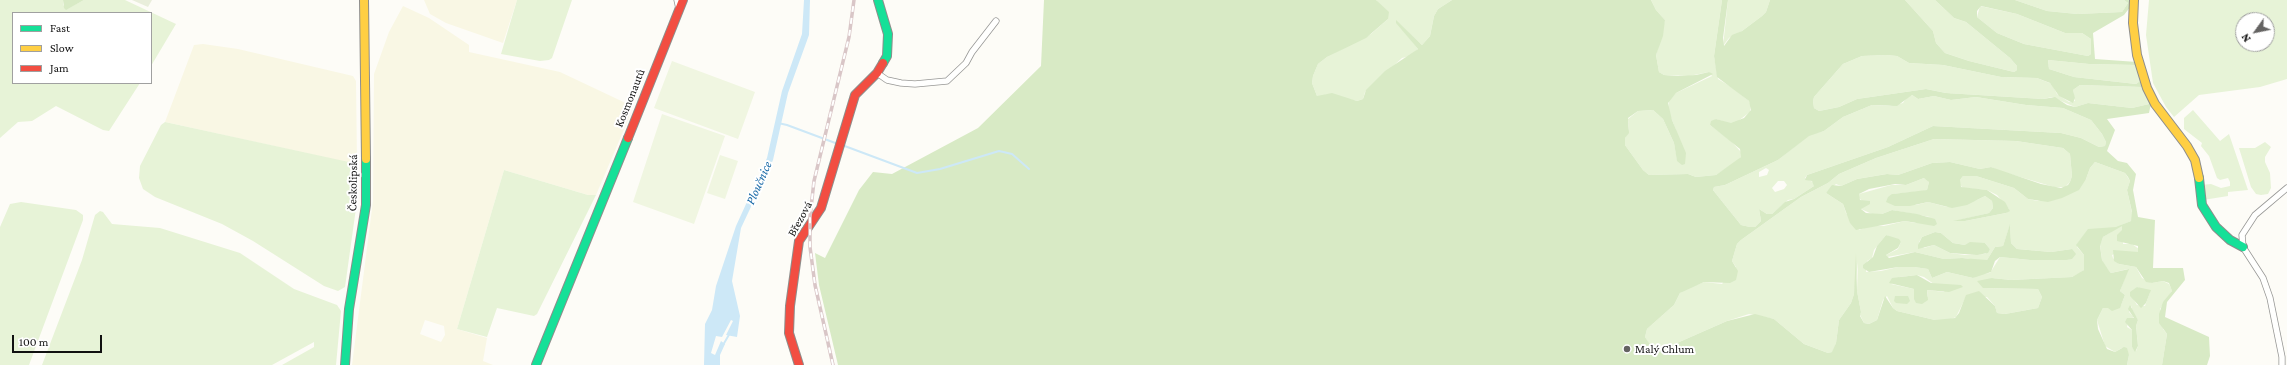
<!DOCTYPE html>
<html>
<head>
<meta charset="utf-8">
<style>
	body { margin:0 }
	#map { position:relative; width:2287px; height:365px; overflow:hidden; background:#fdfcf7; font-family:"Crimson Pro",serif }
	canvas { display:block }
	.legend { position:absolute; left:12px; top:12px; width:140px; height:72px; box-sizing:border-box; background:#fff; border:1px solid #a0a0a0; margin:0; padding:5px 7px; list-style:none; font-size:12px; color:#111 }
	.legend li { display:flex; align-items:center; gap:8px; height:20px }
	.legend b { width:20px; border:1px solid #a0a0a0 }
	.north { position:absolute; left:2235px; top:12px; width:40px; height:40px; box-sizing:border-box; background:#fff; border:1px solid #a0a0a0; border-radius:50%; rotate:237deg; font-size:11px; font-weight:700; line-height:16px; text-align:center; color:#111 }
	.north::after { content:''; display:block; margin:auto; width:14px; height:18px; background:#646362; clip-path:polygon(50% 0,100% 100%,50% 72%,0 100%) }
	.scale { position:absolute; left:12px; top:335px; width:90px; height:18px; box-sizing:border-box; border:2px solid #111; border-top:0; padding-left:5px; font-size:12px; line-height:14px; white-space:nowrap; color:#111; -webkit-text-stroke:3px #fff; paint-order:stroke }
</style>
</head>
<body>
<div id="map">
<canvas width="2287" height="365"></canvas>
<ul class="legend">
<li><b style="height:5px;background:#16e098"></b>Fast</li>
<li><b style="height:5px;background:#ffcf43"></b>Slow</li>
<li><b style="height:5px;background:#f24e42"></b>Jam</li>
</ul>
<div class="north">N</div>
<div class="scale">100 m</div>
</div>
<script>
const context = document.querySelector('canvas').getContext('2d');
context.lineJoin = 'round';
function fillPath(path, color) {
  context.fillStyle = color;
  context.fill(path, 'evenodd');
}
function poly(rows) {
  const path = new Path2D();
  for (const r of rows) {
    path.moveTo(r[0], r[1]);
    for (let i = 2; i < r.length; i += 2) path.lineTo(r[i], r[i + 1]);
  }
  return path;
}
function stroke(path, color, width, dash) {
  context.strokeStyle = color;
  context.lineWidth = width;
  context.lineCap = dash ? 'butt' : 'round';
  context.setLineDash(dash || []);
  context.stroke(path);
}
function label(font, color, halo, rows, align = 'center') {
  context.font = font + ' "Crimson Pro",serif';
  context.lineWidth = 4;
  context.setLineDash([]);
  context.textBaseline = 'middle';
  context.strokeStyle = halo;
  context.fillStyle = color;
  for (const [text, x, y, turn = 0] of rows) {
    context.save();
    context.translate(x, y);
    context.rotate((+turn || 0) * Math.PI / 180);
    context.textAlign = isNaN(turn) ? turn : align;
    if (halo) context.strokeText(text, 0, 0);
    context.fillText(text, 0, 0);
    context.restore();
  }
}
fillPath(poly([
	[424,0,517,0,503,43,446,23,430,14],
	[403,6,429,18,469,45,469,52,560,72,632,106,628,120,596,195,588,195,504,170,457,329,487,338,483,361,493,365,352,365,373,201,374,74,389,32],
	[425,320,444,326,445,335,441,342,420,334],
	[203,44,238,49,353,76,356,81,357,162,355,164,165,122,194,45]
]), '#f9f7e4');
fillPath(poly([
	[0,0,63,0,63,5,67,9,84,0,125,0,176,24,151,66,151,13,13,13,13,83,140,83,109,131,103,130,56,106,32,121,18,122,0,138],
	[517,0,572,0,552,58,549,60,540,61,501,54],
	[1376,0,1452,0,1438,9,1434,16,1430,36,1422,45,1396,21,1418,49,1410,56,1402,58,1365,92,1363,99,1357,101,1327,94,1321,97,1317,96,1312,83,1313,76,1318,64,1327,57,1371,34,1388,19,1385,9,1381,7],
	[1651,0,1722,0,1714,56,1718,79,1733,88,1749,101,1751,106,1750,112,1738,121,1731,124,1716,119,1710,125,1730,140,1741,152,1741,157,1738,161,1716,175,1696,177,1688,174,1649,175,1643,170,1625,145,1625,138,1629,129,1628,119,1638,111,1653,110,1663,119,1674,143,1677,159,1676,130,1668,110,1669,99,1676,93,1712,76,1709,72,1689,76,1664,75,1659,72,1656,55,1665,20,1656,10],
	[1728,0,1770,0,1766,12,1762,16,1742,31,1729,38,1723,46],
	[1905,0,1935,0,1954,18,1966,22,2010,58,2017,66,2017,70,2014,72,1969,61,1945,53,1936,43,1933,31],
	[2015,0,2124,0,2128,3,2122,12,2077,14,2047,11],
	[2149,0,2287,0,2287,79,2260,87,2199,95,2174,117,2166,107,2153,83,2146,35],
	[2243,20,2267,20,2267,44,2243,44],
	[1980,6,2017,14,2065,33,2082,33,2091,39,2091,54,2088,56,2024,44,1997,33,1977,17],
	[1886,55,1897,56,1909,63,1943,65,2001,77,2037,78,2052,84,2057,94,2069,102,2075,101,2073,90,2080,85,2142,87,2147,94,2149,104,2132,108,2088,103,2075,107,2052,97,2043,99,1946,93,1926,89,1857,99,1839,107,1819,111,1814,108,1813,101,1814,97,1843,64,1862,56],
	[2048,60,2089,64,2136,65,2140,81,2136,84,2074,77,2049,69],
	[1912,95,1918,99,1934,96,1951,100,1976,97,2026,105,2063,108,2091,120,2102,134,2106,142,2105,146,2099,147,2081,138,2061,133,1933,126,1888,147,1807,175,1805,178,1815,183,1814,186,1794,199,1788,200,1772,214,1767,214,1759,209,1761,221,1755,227,1750,227,1741,225,1713,190,1714,187,1725,185,1778,160,1809,135,1824,131,1843,117,1872,105,1889,106,1903,103,1907,97],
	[1766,168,1769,170,1767,175,1759,177,1759,172],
	[1778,181,1784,181,1787,185,1784,189,1775,192,1772,188],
	[2193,110,2220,141,2229,134,2248,190,2228,192,2228,196,2203,200,2201,185,2211,184,2221,188,2230,186,2230,182,2228,178,2220,180,2217,178,2209,156,2201,146,2202,143,2184,129,2184,118],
	[165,122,358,164,357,201,345,287,338,291,324,286,253,241,222,224,155,197,143,189,139,178,140,166,161,125],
	[1934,139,2016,141,2063,148,2070,154,2072,176,2070,182,2065,187,2054,187,2000,171,1991,167,1980,169,1950,162,1932,163,1898,175,1887,174,1857,179,1841,186,1836,184,1826,193,1843,204,1846,213,1859,230,1869,226,1884,226,1905,221,1915,223,1930,217,1892,210,1882,214,1872,214,1861,209,1863,206,1862,201,1858,197,1859,194,1891,185,1906,185,1924,178,1928,179,1929,182,1927,190,1924,191,1892,194,1916,205,1928,202,1947,207,1977,200,1985,196,1992,201,1993,208,1989,213,1955,221,1965,221,2006,213,2009,209,1997,195,1987,190,1963,188,1960,185,1960,180,1963,176,1976,176,2014,188,2028,199,2038,201,2086,179,2090,168,2095,162,2125,173,2130,181,2127,190,2133,217,2131,221,2122,225,2123,244,2132,244,2139,249,2138,252,2133,253,2122,251,2112,255,2113,258,2119,264,2136,267,2142,278,2152,283,2163,281,2169,284,2171,288,2172,291,2160,309,2163,329,2167,334,2162,365,2127,365,2129,355,2122,348,2115,352,2105,346,2097,320,2103,308,2121,305,2125,295,2120,291,2128,269,2111,273,2106,269,2102,260,2100,245,2103,237,2111,232,2096,229,2089,229,2078,243,2077,247,2084,255,2084,270,2080,273,2072,277,2011,280,1992,278,1983,288,2038,289,2042,297,2038,308,2005,314,1997,313,1995,306,1987,297,1965,299,1956,317,1946,321,1935,320,1897,311,1893,308,1887,296,1883,300,1877,320,1869,324,1864,323,1860,315,1861,312,1857,291,1858,262,1854,294,1851,303,1839,320,1836,343,1833,352,1828,353,1804,344,1774,319,1749,314,1727,321,1661,350,1652,349,1645,337,1647,329,1674,305,1680,293,1686,289,1704,282,1722,284,1736,267,1732,261,1737,244,1741,240,1801,197,1828,183,1839,174,1876,158],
	[2010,225,2011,243,2017,249,2051,252,2072,249,2072,259,2030,260,2000,257,1990,273,1980,274,1973,278,1947,272,1932,278,1928,269,1914,267,1898,267,1881,271,1866,272,1867,261,1872,258,1874,250,1886,235,1901,242,1898,249,1886,255,1887,257,1915,252,1944,259,1966,258,1983,262,1987,260,1995,247,2003,246],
	[1935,232,1941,233,1953,243,1965,245,1985,243,1990,249,1985,254,1965,255,1950,253,1934,245,1924,248,1919,242,1922,237],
	[1917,275,1924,277,1945,292,1927,290,1928,297,1914,289,1891,284,1900,277],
	[2137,287,2150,292,2145,306,2137,305,2134,300],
	[2132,306,2132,311,2138,320,2136,326,2138,346,2136,351,2132,347,2132,330,2127,327,2129,318,2131,319,2134,317,2129,312],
	[2265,142,2271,147,2265,157,2265,162,2270,173,2271,188,2268,194,2261,195,2256,194,2251,187,2239,148,2255,148],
	[504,170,588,195,596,195,537,314,534,316,497,308,487,337,457,329],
	[21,202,76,210,83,215,83,220,29,365,0,365,0,227,10,204],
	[100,211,103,212,112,224,160,228,240,253,294,289,337,305,341,311,336,365,282,365,314,347,314,342,272,365,42,365,82,260,95,215]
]), '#e7f3d7');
fillPath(poly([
	[63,0,84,0,66,10,64,8],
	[1044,0,1376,0,1389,12,1388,19,1366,38,1327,57,1318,64,1313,76,1312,83,1317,96,1332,93,1357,101,1363,99,1366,90,1385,71,1418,49,1396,23,1396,20,1422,45,1430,36,1434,16,1438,9,1452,0,1651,0,1656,10,1665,20,1663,36,1656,55,1659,72,1664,75,1678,76,1696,75,1709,72,1713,74,1676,93,1668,103,1672,120,1686,153,1685,164,1682,165,1677,161,1674,143,1663,119,1653,110,1638,111,1628,118,1629,133,1625,138,1625,145,1643,170,1649,175,1688,174,1696,177,1716,175,1741,157,1740,149,1710,125,1711,121,1716,119,1731,123,1744,118,1751,110,1749,101,1717,77,1714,56,1722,0,1728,0,1723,38,1724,46,1732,35,1742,31,1762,16,1766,12,1770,0,1905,0,1933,31,1936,43,1945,53,1969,61,2014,72,2017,70,2017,66,2010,58,1966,22,1954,18,1935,0,2015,0,2047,11,2077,14,2122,12,2128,3,2124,0,2131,0,2131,6,2124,15,2093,33,2095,59,2137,62,2151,103,2149,113,2107,119,2115,130,2107,151,2118,161,2127,163,2136,174,2133,190,2138,217,2155,220,2153,268,2183,268,2185,280,2167,302,2165,317,2209,337,2210,356,2207,365,2162,365,2167,334,2159,323,2159,314,2163,302,2172,291,2169,283,2163,281,2152,283,2146,282,2136,267,2119,264,2114,261,2113,250,2138,252,2138,246,2117,241,2117,235,2122,230,2122,226,2103,237,2100,246,2102,260,2109,271,2111,273,2129,269,2120,291,2125,295,2120,308,2112,311,2108,308,2103,308,2097,320,2098,329,2107,349,2115,352,2124,347,2127,348,2129,355,2127,365,838,365,819,285,815,253,825,258,859,190,873,172,892,174,978,128,1041,66],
	[1981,6,2017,14,2065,33,2082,33,2091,39,2091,54,2088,56,2024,44,1997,33,1977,17,1977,11],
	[1886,55,1897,56,1909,63,1943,65,2001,77,2037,78,2050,83,2059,96,2073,103,2075,98,2073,90,2080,85,2142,87,2147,94,2149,104,2132,108,2088,103,2075,107,2067,105,2055,97,2043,99,1946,93,1926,89,1857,99,1839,107,1819,111,1814,108,1813,101,1814,97,1843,64,1862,56],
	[2048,60,2089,64,2136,65,2140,81,2136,84,2074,77,2049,69],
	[1912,95,1918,99,1934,96,1951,100,1976,97,2026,105,2063,108,2091,120,2102,134,2106,142,2105,146,2099,147,2081,138,2061,133,1933,126,1888,147,1807,175,1805,180,1812,181,1814,186,1794,199,1785,202,1772,214,1767,214,1759,209,1761,221,1755,227,1750,227,1741,225,1713,190,1714,187,1725,185,1778,160,1809,136,1824,131,1843,117,1872,105,1897,106],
	[1934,139,2016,141,2063,148,2070,154,2072,176,2070,182,2068,185,2061,188,2041,184,1991,167,1980,169,1950,162,1932,163,1898,175,1887,174,1857,179,1841,186,1832,185,1826,193,1843,204,1850,223,1856,230,1905,221,1934,226,1937,224,1935,219,1917,214,1892,210,1882,214,1866,213,1861,209,1870,204,1870,201,1860,200,1859,194,1869,189,1895,184,1906,185,1924,178,1929,182,1927,190,1892,194,1888,197,1886,202,1895,206,1910,206,1928,202,1952,208,1967,205,1985,196,1992,201,1993,208,1989,213,1953,221,1965,221,2006,213,2010,211,2005,202,1987,190,1961,187,1960,180,1963,176,1976,176,2014,188,2028,199,2048,202,2062,198,2079,190,2086,179,2090,168,2095,162,2125,173,2128,177,2130,181,2127,190,2132,212,2131,221,2116,227,2088,229,2076,245,2084,255,2084,270,2072,277,2011,280,1992,278,1977,281,1983,288,2038,289,2042,297,2038,308,2005,314,1997,313,1995,306,1979,291,1966,295,1959,313,1955,318,1935,320,1897,311,1893,308,1885,296,1877,320,1869,324,1864,323,1860,316,1861,312,1857,291,1856,253,1854,294,1851,303,1839,320,1836,343,1832,352,1828,353,1804,344,1774,319,1755,314,1727,321,1661,350,1653,349,1645,337,1647,329,1674,305,1680,293,1704,282,1730,283,1736,280,1738,271,1732,261,1737,244,1741,240,1801,197,1828,183,1839,174,1876,158],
	[2010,224,2011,243,2017,249,2051,252,2072,249,2076,254,2072,259,2066,260,2030,260,2000,257,1995,261,1991,272,1973,278,1947,272,1932,278,1928,269,1914,267,1898,267,1869,272,1863,268,1863,265,1873,257,1877,246,1886,235,1899,239,1901,242,1898,248,1886,255,1889,258,1915,252,1944,259,1962,258,1987,260,1995,247,2003,246],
	[1935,232,1941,233,1953,243,1965,245,1970,242,1985,243,1990,249,1988,253,1977,255,1950,253,1934,245,1918,249,1918,245,1922,237],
	[1917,275,1931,283,1961,285,1963,287,1949,292,1927,290,1928,300,1922,304,1916,303,1914,299,1914,289,1889,283,1892,278],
	[2137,287,2151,290,2146,303,2141,308,2130,296,2130,292],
	[1895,296,1908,296,1910,301,1907,304,1896,303,1894,301],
	[2130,305,2138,320,2136,326,2138,346,2135,352,2132,347,2132,330,2125,322,2127,318,2134,318,2128,309]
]), '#d8eac5');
fillPath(poly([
	[132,0,152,0,148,7]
]), '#e9eedb');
fillPath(poly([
	[672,61,755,92,738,139,654,108],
	[662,114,725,136,694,224,633,202],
	[720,155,738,161,725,199,707,193]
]), '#f0f6e1');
fillPath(poly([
	[804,0,810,0,809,35,788,93,773,160,741,228,732,281,740,316,737,337,726,335,733,321,731,320,722,337,716,336,711,353,715,355,721,341,725,344,720,355,720,365,704,365,705,324,712,310,716,286,736,226,767,158,782,91,802,34]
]), '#cde8f7');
stroke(poly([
	[778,123,787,125,838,144],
	[842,145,917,173,940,169,999,151,1012,154,1029,169],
	[723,345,730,333]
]), '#cde8f7', 2);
const street = poly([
	[677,0,679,9],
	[877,73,887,80,901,83,915,84,947,81,966,63,972,52,996,21],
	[2282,365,2282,357,2270,298,2263,278,2243,247,2242,235,2255,215,2287,188]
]);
const fast = poly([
	[878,0,888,34,887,56,883,63],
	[2199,178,2202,205,2216,227,2230,240,2243,247],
	[345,365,349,309,366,205,366,159],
	[536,365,628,138]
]);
const slow = poly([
	[364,0,366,159],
	[2134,0,2133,23,2137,55,2147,88,2155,104,2187,146,2195,160,2199,178]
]);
const jam = poly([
	[628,138,683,0],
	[799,365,789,333,790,306,799,241,821,208,855,95,877,73,883,63]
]);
stroke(street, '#979795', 7);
stroke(fast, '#8e8d8b', 10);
stroke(slow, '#8e8d8b', 10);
stroke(jam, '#8e8d8b', 10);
stroke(street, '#fffffe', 5.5);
stroke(fast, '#16e098', 8);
stroke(slow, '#ffcf43', 8);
stroke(jam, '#f24e42', 8);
const rail = poly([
	[833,365,815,285,810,247,810,217,814,181,849,37,854,0]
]);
stroke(rail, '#d9c6c7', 3.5);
stroke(rail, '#fff', 2, [6]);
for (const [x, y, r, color] of [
	[1627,349,4,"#646362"]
]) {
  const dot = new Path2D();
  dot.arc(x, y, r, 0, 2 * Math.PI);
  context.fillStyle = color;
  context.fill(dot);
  stroke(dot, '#fff', 1.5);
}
label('12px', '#111', '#fff', [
	["Kosmonautů",630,98,-68],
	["Českolipská",353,183,-89],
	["Březová",800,219,-61]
]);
label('12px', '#111', '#fff', [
	["Malý Chlum",1635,349]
], 'left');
label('italic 13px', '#1768a6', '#fff', [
	["Ploučnice",759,183,-66]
]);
</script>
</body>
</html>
